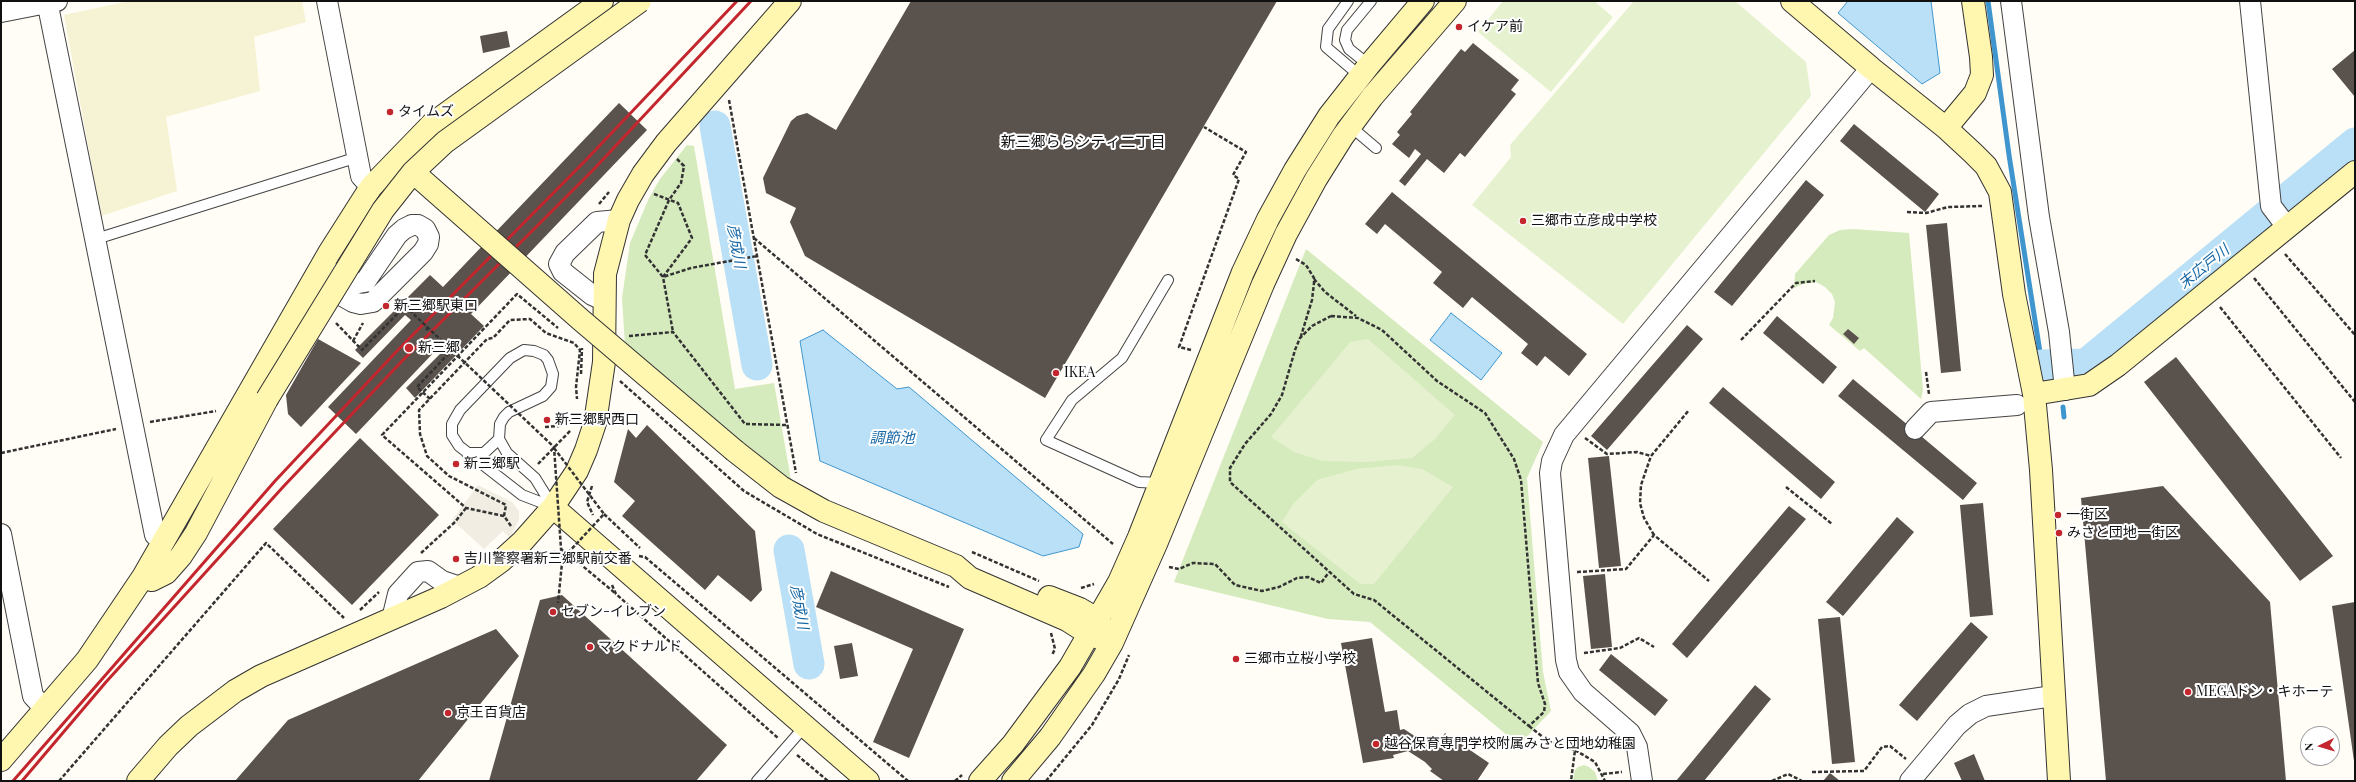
<!DOCTYPE html>
<html>
<head>
<meta charset="utf-8">
<style>
	body { margin:0 }
	#map { position:relative; width:2356px; height:782px; overflow:hidden; background:#fffdf5; font-family:"Playfair Display",serif }
	canvas { display:block }
	.frame { position:absolute; inset:0; border:2px solid #111; pointer-events:none }
	.north { position:absolute; left:2300px; top:726px; width:40px; height:40px; box-sizing:border-box; background:#fff; border:1px solid #a0a0a0; border-radius:50%; rotate:265deg; font-size:11px; font-weight:700; line-height:16px; text-align:center; color:#111 }
	.north::after { content:''; display:block; margin:auto; width:14px; height:18px; background:#c4262e; clip-path:polygon(50% 0,100% 100%,50% 72%,0 100%) }
</style>
</head>
<body>
<div id="map">
<canvas width="2356" height="782"></canvas>
<div class="frame"></div>
<div class="north">N</div>
</div>
<script>
const context = document.querySelector('canvas').getContext('2d');
context.lineJoin = 'round';
function fillPath(path, color) {
  context.fillStyle = color;
  context.fill(path, 'evenodd');
}
function poly(rows) {
  const path = new Path2D();
  for (const r of rows) {
    path.moveTo(r[0], r[1]);
    for (let i = 2; i < r.length; i += 2) path.lineTo(r[i], r[i + 1]);
  }
  return path;
}
function stroke(path, color, width, dash) {
  context.strokeStyle = color;
  context.lineWidth = width;
  context.lineCap = dash ? 'butt' : 'round';
  context.setLineDash(dash || []);
  context.stroke(path);
}
function label(font, color, halo, rows, align = 'center') {
  context.font = font + ' "Playfair Display","Noto Sans JP",serif';
  context.lineWidth = 4;
  context.setLineDash([]);
  context.textBaseline = 'middle';
  context.strokeStyle = halo;
  context.fillStyle = color;
  for (const [text, x, y, turn = 0] of rows) {
    context.save();
    context.translate(x, y);
    context.rotate((+turn || 0) * Math.PI / 180);
    context.textAlign = isNaN(turn) ? turn : align;
    if (halo) context.strokeText(text, 0, 0);
    context.fillText(text, 0, 0);
    context.restore();
  }
}
fillPath(poly([
	[129,1,302,1,306,22,254,37,260,91,166,117,177,191,101,216,64,15]
]), '#f6f3d4');
fillPath(poly([
	[687,145,694,146,735,389,774,383,791,480,761,461,625,345,622,298,630,243,649,198,660,179],
	[1853,229,1909,233,1923,390,1921,399,1864,348,1860,351,1829,325,1833,318,1835,302,1832,294,1825,287,1816,282,1803,284,1794,288,1795,274,1829,235,1840,230],
	[1306,249,1543,442,1527,478,1543,672,1551,711,1519,745,1370,622,1328,619,1174,582],
	[1584,765,1589,767,1595,772,1598,781,1573,781,1575,770,1578,767]
]), '#d5ebbd');
fillPath(poly([
	[1503,1,1594,1,1613,17,1551,92,1478,32],
	[1634,1,1735,1,1806,62,1811,96,1623,324,1472,205,1511,157,1510,145],
	[1368,339,1455,415,1434,440,1412,458,1367,462,1322,461,1294,452,1271,437,1350,342],
	[1397,465,1422,469,1453,487,1374,584,1360,584,1282,522,1293,504,1317,480,1356,469]
]), '#e6f2cf');
fillPath(poly([
	[478,485,512,502,519,511,519,520,510,538,503,531,484,549,452,520]
]), '#f1ede2');
const water = poly([
	[1848,1,1931,1,1940,73,1922,84,1838,13,1848,1],
	[1451,313,1502,353,1481,380,1430,340,1451,313],
	[823,330,897,389,909,387,1083,534,1079,547,1043,556,820,461,800,341,823,330]
]);
fillPath(water, '#b9e0f7');
stroke(water, '#3f96cf', 1);
stroke(poly([
	[1988,1,2009,155,2042,365],
	[2063,407,2064,417]
]), '#3f96cf', 5);
stroke(poly([
	[715,126,757,365],
	[2042,365,2086,364,2355,143],
	[789,550,809,664]
]), '#b9e0f7', 31);
fillPath(poly([
	[911,1,1277,1,1045,398,805,256,790,222,796,208,766,193,763,178,791,121,797,116,807,113,836,130],
	[507,31,510,47,483,53,480,36],
	[1473,43,1519,80,1511,90,1516,94,1465,157,1460,153,1444,173,1427,159,1405,186,1399,181,1421,154,1415,149,1409,158,1392,144,1400,135,1397,132,1412,114,1410,112,1461,49,1465,52],
	[2355,50,2355,97,2332,69],
	[619,103,647,130,471,314,484,326,415,398,406,388,443,351,439,347,356,434,328,407,411,320,405,315,363,358,355,350,430,275,443,287],
	[1854,124,1939,194,1925,212,1840,141],
	[1806,180,1824,195,1732,306,1714,292],
	[1392,192,1587,354,1569,376,1545,356,1537,366,1521,353,1528,344,1472,297,1463,308,1433,283,1442,272,1385,224,1377,234,1365,224],
	[1947,223,1961,371,1941,373,1926,225],
	[1777,316,1837,367,1823,384,1763,333],
	[1687,325,1703,339,1607,450,1591,436],
	[1848,329,1859,338,1854,344,1843,334],
	[318,339,361,363,301,427,288,414,286,395],
	[2176,357,2333,556,2300,581,2144,382],
	[1853,379,1977,483,1963,500,1838,396],
	[1723,387,1835,482,1821,499,1709,403],
	[647,425,755,531,762,590,751,602,718,575,705,590,622,516,635,501,614,482,628,429,636,438],
	[360,438,439,515,352,605,273,529],
	[1609,456,1621,566,1599,568,1588,458],
	[2163,486,2270,602,2286,781,2106,781,2081,498],
	[1983,503,1993,615,1970,617,1960,505],
	[1789,506,1806,519,1687,658,1672,644],
	[1897,517,1914,532,1843,616,1826,602],
	[831,571,964,629,909,758,873,742,913,649,816,607],
	[1605,574,1612,647,1591,649,1583,576],
	[562,595,727,745,696,781,489,781,540,600],
	[2355,602,2355,761,2354,761,2332,606],
	[1840,617,1855,762,1832,764,1818,619],
	[1971,622,1988,637,1917,721,1899,705],
	[496,629,519,656,418,781,235,781,288,720],
	[1372,638,1385,712,1397,710,1400,730,1404,729,1434,749,1445,733,1489,763,1477,781,1444,781,1430,771,1432,769,1425,762,1408,751,1393,755,1394,758,1363,763,1341,643],
	[852,643,858,676,840,679,834,646],
	[1611,654,1668,700,1655,716,1599,670],
	[1755,685,1771,699,1704,781,1676,781],
	[1974,754,1985,781,1962,781,1954,763],
	[1830,773,1840,781,1823,781]
]), '#5a524d');
const lane = poly([
	[1348,1,1328,29,1326,47,1360,76],
	[1369,65,1349,49,1345,40,1347,30,1371,1],
	[1350,126,1376,148],
	[96,239,358,157],
	[524,350,534,351,544,355,548,360,553,374,551,387,543,396,509,412,504,417,500,424,499,439,507,453,535,478,553,507,522,495,459,446,452,435,452,424,460,410,510,358,524,350],
	[467,453,484,453,499,439],
	[1159,483,1139,482,1046,440,1072,400,1122,358,1168,280],
	[757,781,805,726]
]);
const street = poly([
	[47,1,155,535,162,541],
	[327,1,361,176,371,187],
	[2011,1,2039,217,2059,332,2065,390],
	[2250,1,2271,206,2287,227],
	[1,12,57,1],
	[412,225,418,225,425,229,429,237,428,244,423,252,373,302,361,304,353,302,323,285,318,272,330,272,353,284,365,282,397,235,404,229,412,225],
	[603,300,592,295,563,272,559,264,565,253,597,222,619,220],
	[1915,429,1931,412,2017,405],
	[1,534,33,696,45,709],
	[392,619,398,594,418,572,428,571,442,581,460,587],
	[1642,781,1637,747,1630,733,1583,692,1569,672,1566,660,1550,473,1552,461,1564,435,1871,68],
	[1910,781,1957,725,1970,714,1986,706,2053,696]
]);
const secondary = poly([
	[1792,1,1871,68,1946,128,1973,153,1986,166,2000,192,2014,294,2034,394,2041,470,2059,781],
	[1946,128,1975,93,1982,75,1981,57,1973,1],
	[2034,394,2089,385,2118,365,2355,172],
	[735,451,781,487,824,511,956,566,970,578,1067,620,1089,634,1102,639],
	[553,507,868,781],
	[143,577,152,580,166,573,181,556,196,533,267,399],
	[1049,597,1080,609,1097,619,1105,632],
	[1,760,87,660,143,577,329,253,371,187,432,124,602,1],
	[138,781,168,746,189,726,235,691,261,676,441,597,479,577,501,561,522,542,553,507,577,471,586,450,595,423,604,362,605,274,619,220,628,200,643,174,666,143,790,1],
	[980,781,1013,744,1070,667,1119,582,1139,537,1243,272,1268,219,1295,170,1329,116,1369,65,1423,1],
	[1013,781,1050,737,1094,674,1112,643,1156,544,1263,284,1286,234,1316,179,1343,136,1372,97,1455,1]
]);
stroke(lane, '#444', 12);
stroke(street, '#444', 22);
stroke(secondary, '#333', 24);
stroke(poly([
	[729,100,796,473],
	[677,159,684,166,681,183,669,200,645,255,663,277,691,268,757,256],
	[654,194,678,203,692,238,663,277,673,332],
	[599,204,609,192],
	[1907,212,1926,213,1948,207,1982,206],
	[754,238,1113,544],
	[2285,254,2355,335],
	[1296,259,1306,265,1314,278,1314,283,1312,300,1301,336],
	[2254,278,2355,402],
	[1314,279,1325,292,1356,316],
	[2220,307,2341,458],
	[1331,316,1358,318,1382,330,1437,381,1485,413,1514,459,1521,480,1538,683,1545,704,1544,712,1529,726,1374,600,1354,594,1230,482,1230,468,1245,444,1271,414,1282,395,1295,350,1300,338,1312,326,1331,316],
	[336,323,362,350,405,306],
	[426,330,428,328],
	[629,336,673,332,745,424,787,425],
	[1741,340,1796,283,1815,281],
	[353,341,363,323],
	[1191,350,1179,347,1239,179,1233,175,1246,152,1204,127],
	[1926,372,1929,394],
	[581,374,582,348],
	[620,381,744,491,817,534,949,587],
	[430,399,417,387,452,350],
	[150,422,216,411],
	[545,427,559,426,577,417],
	[1585,438,1607,454,1637,452,1651,456],
	[1,453,116,429],
	[538,464,571,430],
	[592,486,587,502,593,515],
	[1786,487,1832,524],
	[604,514,640,548],
	[504,516,466,508,382,435,517,294,558,328],
	[511,526,504,516,506,505,449,476,427,456,420,434,419,410,487,339,493,338,510,320,530,319,546,333,574,343,580,350,576,387,577,399],
	[1654,535,1644,518,1640,503,1641,485,1651,456,1689,410],
	[972,552,1039,581],
	[421,553,455,522,466,508],
	[536,556,554,552,578,556],
	[639,556,645,557,908,781],
	[579,563,615,593],
	[1169,567,1179,569,1193,563,1215,564,1235,585,1262,591,1279,587,1297,578,1308,577,1321,583,1329,572],
	[1577,572,1626,569,1654,535,1709,581],
	[612,585,616,594,778,738],
	[1081,588,1094,584],
	[360,610,379,592],
	[1051,633,1055,649,1052,655],
	[1584,653,1620,648,1639,638,1654,647],
	[1529,726,1548,741,1575,750,1571,781],
	[1575,750,1595,762,1605,781],
	[797,755,828,781],
	[1812,772,1864,771,1882,747,1890,746,1906,759],
	[1603,774,1622,772],
	[59,781,266,543,344,618],
	[955,781,962,775],
	[1046,781,1092,725,1119,679,1129,655],
	[1772,781,1788,774,1802,781]
]), '#333', 2.5, [4, 2]);
stroke(lane, '#fff', 10);
stroke(street, '#fff', 20);
stroke(secondary, '#fff6b0', 22);
stroke(poly([
	[13,781,275,481,396,352,585,161,737,1],
	[22,781,106,682,283,487,404,359,594,169,751,1]
]), '#c4262e', 3);
const secondaryBridge = poly([
	[413,172,581,320,735,451],
	[267,399,383,210,413,172,445,142,640,1]
]);
stroke(secondaryBridge, '#333', 24, []);
stroke(poly([
	[405,306,554,447,562,563,558,603],
	[554,448,604,514,567,554,562,563],
	[561,549,579,563]
]), '#333', 2.5, [4, 2]);
stroke(secondaryBridge, '#fff6b0', 22);
for (const [x, y, r, color] of [
	[1459,27,4,"#c4262e"],
	[390,112,4,"#c4262e"],
	[1523,221,4,"#c4262e"],
	[386,306,4,"#c4262e"],
	[409,348,5,"#c4262e"],
	[1056,373,4,"#c4262e"],
	[547,420,4,"#c4262e"],
	[456,464,4,"#c4262e"],
	[2058,515,4,"#c4262e"],
	[2059,533,4,"#c4262e"],
	[456,559,4,"#c4262e"],
	[553,612,4,"#c4262e"],
	[590,647,4,"#c4262e"],
	[1236,659,4,"#c4262e"],
	[2188,692,4,"#c4262e"],
	[448,713,4,"#c4262e"],
	[1376,744,4,"#c4262e"]
]) {
  const dot = new Path2D();
  dot.arc(x, y, r, 0, 2 * Math.PI);
  context.fillStyle = color;
  context.fill(dot);
  stroke(dot, '#fff', 1.5);
}
label('14px', '#111', '#fff', [
	["イケア前",1467,27],
	["タイムズ",398,112],
	["三郷市立彦成中学校",1531,221],
	["新三郷駅東口",394,306],
	["新三郷",418,348],
	["IKEA",1064,373],
	["新三郷駅西口",555,420],
	["新三郷駅",464,464],
	["一街区",2066,515],
	["みさと団地一街区",2067,533],
	["吉川警察署新三郷駅前交番",464,559],
	["セブン-イレブン",561,612],
	["マクドナルド",598,647],
	["三郷市立桜小学校",1244,659],
	["MEGAドン・キホーテ",2196,692],
	["京王百貨店",456,713],
	["越谷保育専門学校附属みさと団地幼稚園",1384,744]
], 'left');
label('15px', '#111', '#fff', [
	["新三郷ららシティ二丁目",1083,142]
]);
label('italic 15px', '#1768a6', '#fff', [
	["彦成川",736,246,80],
	["末広戸川",2204,267,-39],
	["調節池",892,438],
	["彦成川",799,607,80]
]);
</script>
</body>
</html>
